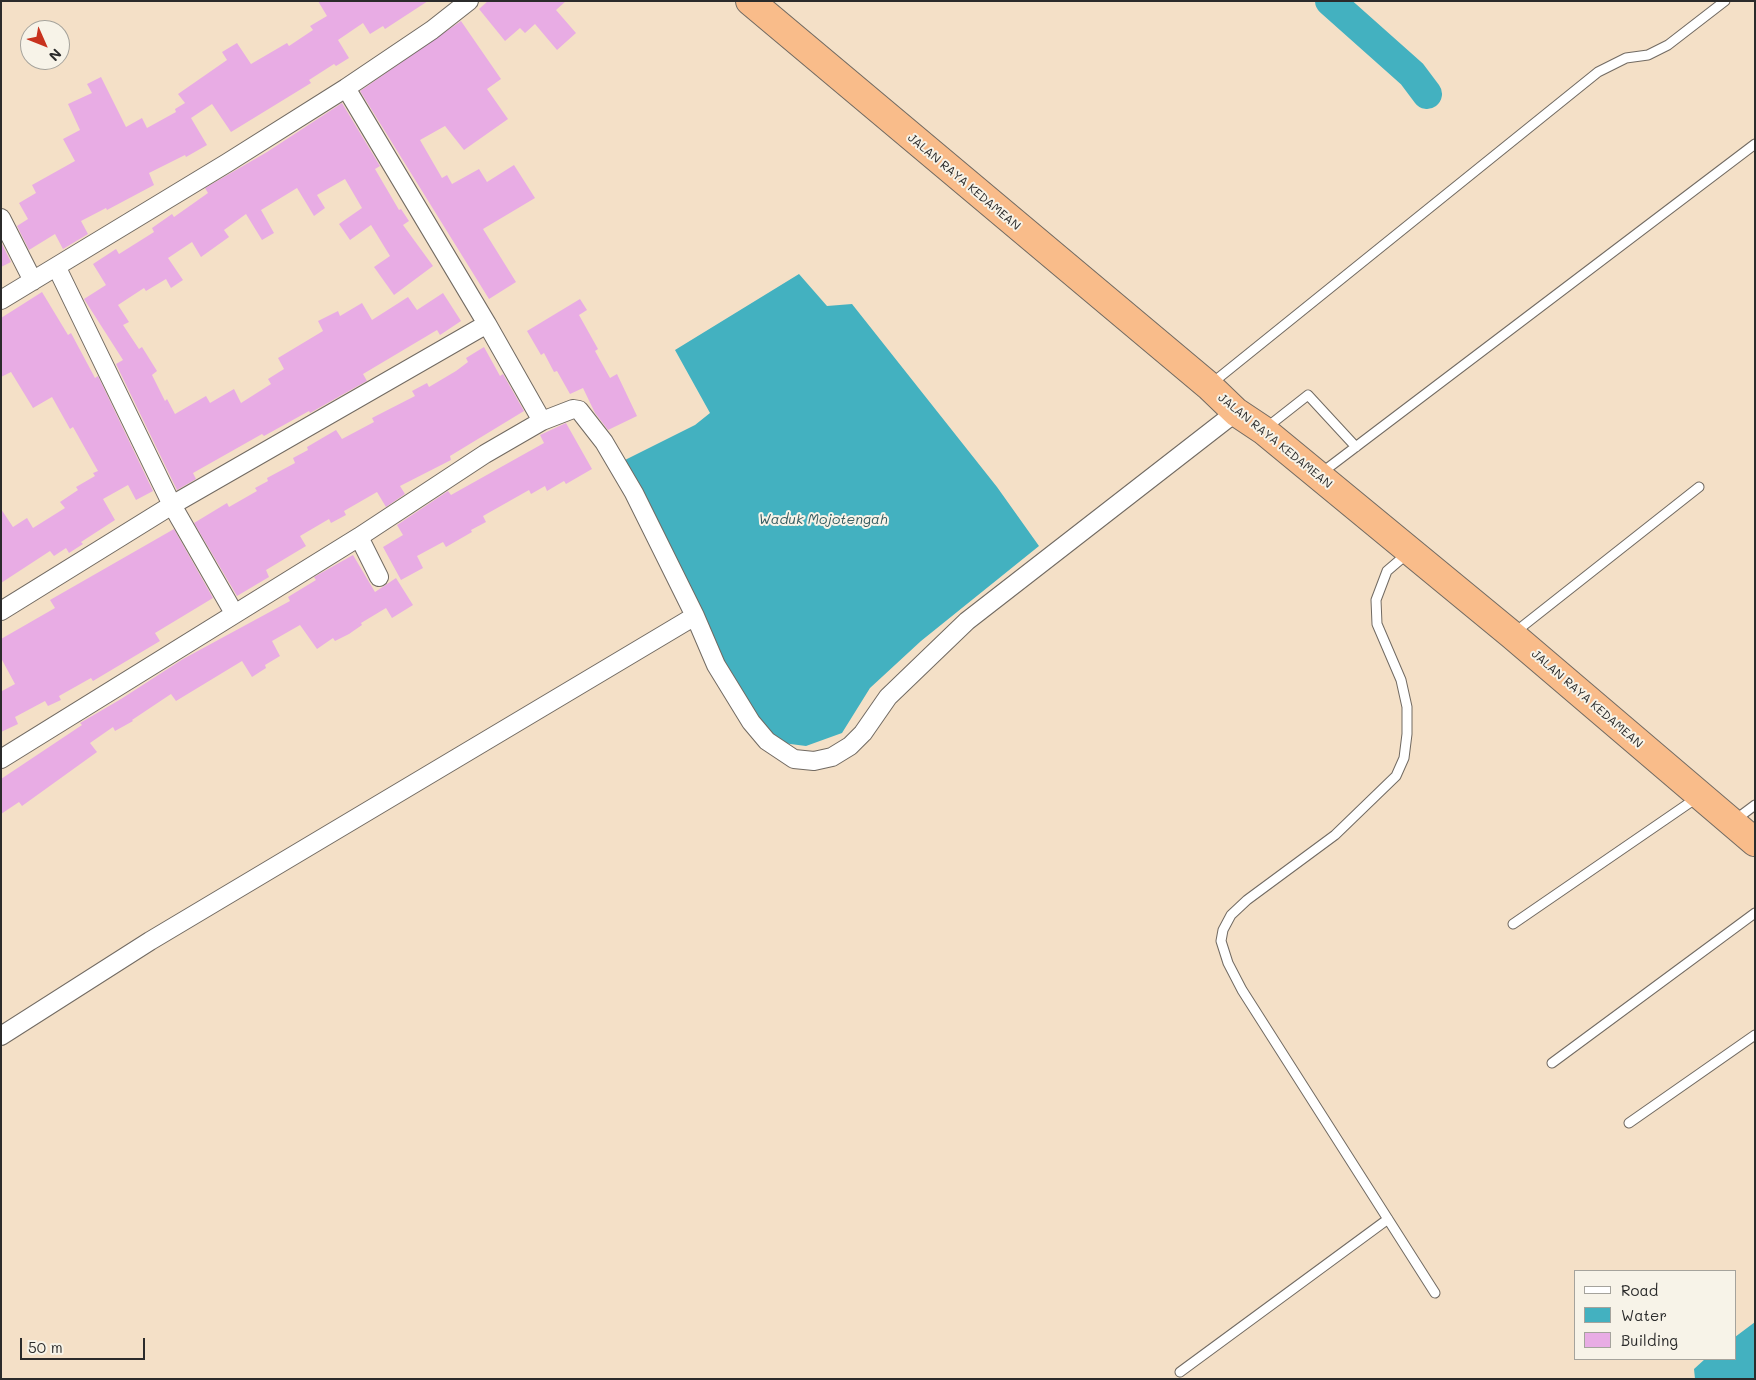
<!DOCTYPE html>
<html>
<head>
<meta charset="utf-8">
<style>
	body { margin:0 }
	#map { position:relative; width:1756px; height:1380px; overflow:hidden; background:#f4e0c7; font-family:Mali,sans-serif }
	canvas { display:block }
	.frame { position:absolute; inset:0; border:2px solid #2b2b2b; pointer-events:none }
	.legend { position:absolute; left:1574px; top:1270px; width:162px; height:90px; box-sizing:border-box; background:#f7f3e8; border:1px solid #a5a39c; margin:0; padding:6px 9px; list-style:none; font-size:15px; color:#2b2b2b }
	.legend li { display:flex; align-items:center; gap:10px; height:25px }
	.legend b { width:25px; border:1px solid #a5a39c }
	.north { position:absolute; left:20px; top:20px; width:50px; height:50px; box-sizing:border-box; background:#f7f3e8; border:1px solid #a5a39c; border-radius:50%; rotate:134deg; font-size:14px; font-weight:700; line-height:20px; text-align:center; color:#2b2b2b }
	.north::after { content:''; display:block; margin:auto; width:18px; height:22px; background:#c8321e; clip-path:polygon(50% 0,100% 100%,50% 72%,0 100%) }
	.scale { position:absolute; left:20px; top:1338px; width:125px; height:22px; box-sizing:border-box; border:2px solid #2b2b2b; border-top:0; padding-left:6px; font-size:15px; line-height:18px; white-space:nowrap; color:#2b2b2b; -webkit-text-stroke:4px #f7f3e8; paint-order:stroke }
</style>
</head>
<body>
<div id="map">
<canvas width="1756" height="1380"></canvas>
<div class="frame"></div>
<ul class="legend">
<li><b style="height:6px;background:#fff"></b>Road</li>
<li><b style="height:14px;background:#43b1c0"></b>Water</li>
<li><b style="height:14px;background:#e8ace4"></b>Building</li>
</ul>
<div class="north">N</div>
<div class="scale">50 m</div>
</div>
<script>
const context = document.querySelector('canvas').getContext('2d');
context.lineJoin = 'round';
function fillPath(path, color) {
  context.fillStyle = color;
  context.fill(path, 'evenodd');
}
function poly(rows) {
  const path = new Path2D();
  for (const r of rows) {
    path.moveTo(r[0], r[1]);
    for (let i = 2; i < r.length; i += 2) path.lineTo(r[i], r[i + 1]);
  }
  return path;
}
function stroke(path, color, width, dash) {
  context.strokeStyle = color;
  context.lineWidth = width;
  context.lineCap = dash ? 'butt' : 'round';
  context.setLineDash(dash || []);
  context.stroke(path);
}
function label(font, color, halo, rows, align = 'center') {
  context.font = font + ' Mali,sans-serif';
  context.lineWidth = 4;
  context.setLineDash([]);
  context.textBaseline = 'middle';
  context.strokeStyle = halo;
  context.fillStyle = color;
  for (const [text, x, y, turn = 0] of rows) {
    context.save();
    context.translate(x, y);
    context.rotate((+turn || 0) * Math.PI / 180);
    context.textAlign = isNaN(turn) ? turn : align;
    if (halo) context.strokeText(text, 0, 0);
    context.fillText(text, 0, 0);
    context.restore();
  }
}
fillPath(poly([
	[799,274,827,306,852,304,997,487,1039,546,921,641,870,688,842,733,806,746,767,741,617,464,695,425,710,413,675,350],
	[1755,1322,1755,1379,1695,1379,1694,1369,1705,1359,1735,1359,1735,1337]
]), '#43b1c0');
stroke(poly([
	[1330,1,1412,74,1427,94]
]), '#43b1c0', 30);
fillPath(poly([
	[318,1,428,1,385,29,383,26,370,34,363,23,338,40,349,58,336,66,334,64,309,80,311,83,231,132,212,104,191,118,207,145,186,157,185,155,149,173,154,185,107,210,106,208,81,221,88,234,63,249,55,234,29,250,17,226,28,219,19,203,36,193,32,185,75,161,63,139,80,130,68,104,92,93,87,84,101,77,126,127,142,118,147,128,176,112,175,109,185,103,178,94,227,60,222,52,237,43,251,64,287,43,289,46,313,30,310,26,327,16],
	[488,1,566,1,556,10,576,33,557,50,535,24,525,33,520,28,505,41,479,9],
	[461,21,501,79,487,89,508,119,464,150,445,126,420,140,442,178,447,175,452,184,479,169,487,182,514,165,535,198,483,229,516,282,489,299,360,91],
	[342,103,380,166,375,169,399,210,401,209,409,221,403,225,433,266,394,295,374,267,390,256,371,225,350,240,339,224,362,208,345,179,317,195,325,208,314,216,297,188,261,210,274,233,262,240,246,214,224,230,229,237,201,257,192,242,168,258,183,280,171,288,166,279,146,291,144,288,118,305,129,322,123,325,139,349,142,347,157,371,152,375,165,401,167,399,175,414,206,396,210,403,234,389,241,403,271,384,268,379,284,369,278,358,323,331,318,321,338,311,340,316,362,303,372,320,408,297,417,310,443,293,461,321,440,335,437,330,363,374,367,381,356,387,310,413,309,411,264,436,262,434,193,473,196,479,177,490,116,364,123,360,84,299,106,285,93,264,116,249,119,254,154,232,152,228,172,214,174,217,208,193,205,188,267,152],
	[1,242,11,262,1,267],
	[42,292,68,335,71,333,95,378,98,376,153,491,136,500,128,485,103,499,115,520,81,542,83,544,69,553,66,548,54,556,50,551,1,583,1,509,13,527,27,518,33,528,65,508,60,502,78,490,76,487,95,476,93,473,98,471,73,427,70,429,52,397,33,408,11,372,1,377,1,318],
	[580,299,587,310,579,315,598,349,595,351,610,378,617,374,637,416,608,430,595,413,583,388,570,394,557,371,554,372,544,353,541,355,527,331],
	[484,347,500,376,503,374,524,411,450,456,451,460,400,486,405,494,386,507,377,492,344,511,346,515,331,523,329,519,300,536,306,546,266,570,269,577,237,596,194,523,227,503,229,507,257,491,255,488,268,481,267,478,295,463,293,458,308,450,307,447,336,430,342,439,374,422,372,418,415,396,412,391,427,383,429,387,456,371,468,362,466,358],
	[566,423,592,469,566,484,564,481,547,491,545,486,531,494,529,490,483,516,486,522,471,530,472,532,446,547,443,542,417,556,423,568,401,580,383,547,403,535,397,525,448,491,451,495,544,443,540,435],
	[174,529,213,598,155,633,160,641,93,681,91,678,59,696,61,700,48,706,45,701,15,717,18,724,1,732,1,689,2,691,15,684,1,658,1,639,55,608,50,600],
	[353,555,375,592,396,578,413,605,392,618,386,608,361,623,362,625,349,634,335,641,333,638,317,649,300,625,272,641,280,656,265,665,266,668,252,677,242,661,176,701,171,694,132,720,133,721,115,731,113,727,90,743,97,752,22,806,19,802,1,814,1,779,82,725,80,723,121,699,183,659,290,601,288,597,316,580,314,577]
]), '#e8ace4');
const service = poly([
	[1211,384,1598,72,1626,58,1648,55,1668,45,1725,1],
	[1266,428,1308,395,1356,447],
	[1320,474,1755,144],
	[1408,553,1387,571,1376,600,1377,624,1401,680,1407,707,1407,734,1404,758,1396,776,1335,835,1247,900,1231,915,1223,930,1221,941,1228,963,1242,990,1435,1293],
	[1514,633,1699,487],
	[1735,820,1755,805],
	[1513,924,1698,797],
	[1552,1063,1755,913],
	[1629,1123,1755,1035],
	[1180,1372,1388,1219]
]);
const minor = poly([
	[346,88,487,324,542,421],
	[1,218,33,281],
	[57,268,172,505,234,613],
	[1,300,227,163,346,88,432,30,469,1],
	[359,537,379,577],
	[1,611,172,505,487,324],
	[1,759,359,537,485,454,542,421,573,409,579,410,604,442,634,493,695,616,716,665,751,722,767,741,794,759,814,761,832,757,850,746,863,733,888,697,967,621,1236,412],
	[1,1036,150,941,695,616]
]);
const trunk = poly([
	[750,1,1209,386,1236,412,1263,430,1512,635,1755,842]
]);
stroke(service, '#716a62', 11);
stroke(minor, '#716a62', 20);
stroke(trunk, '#716a62', 30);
stroke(service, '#fff', 9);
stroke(minor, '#fff', 18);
stroke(trunk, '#f9bc8a', 28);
label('12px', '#2b2b2b', '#f7f3e8', [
	["JALAN RAYA KEDAMEAN",964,182,40],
	["JALAN RAYA KEDAMEAN",1275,441,39],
	["JALAN RAYA KEDAMEAN",1587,699,41]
]);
label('italic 14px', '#335a5f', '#f7f3e8', [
	["Waduk Mojotengah",823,520]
]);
</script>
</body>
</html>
